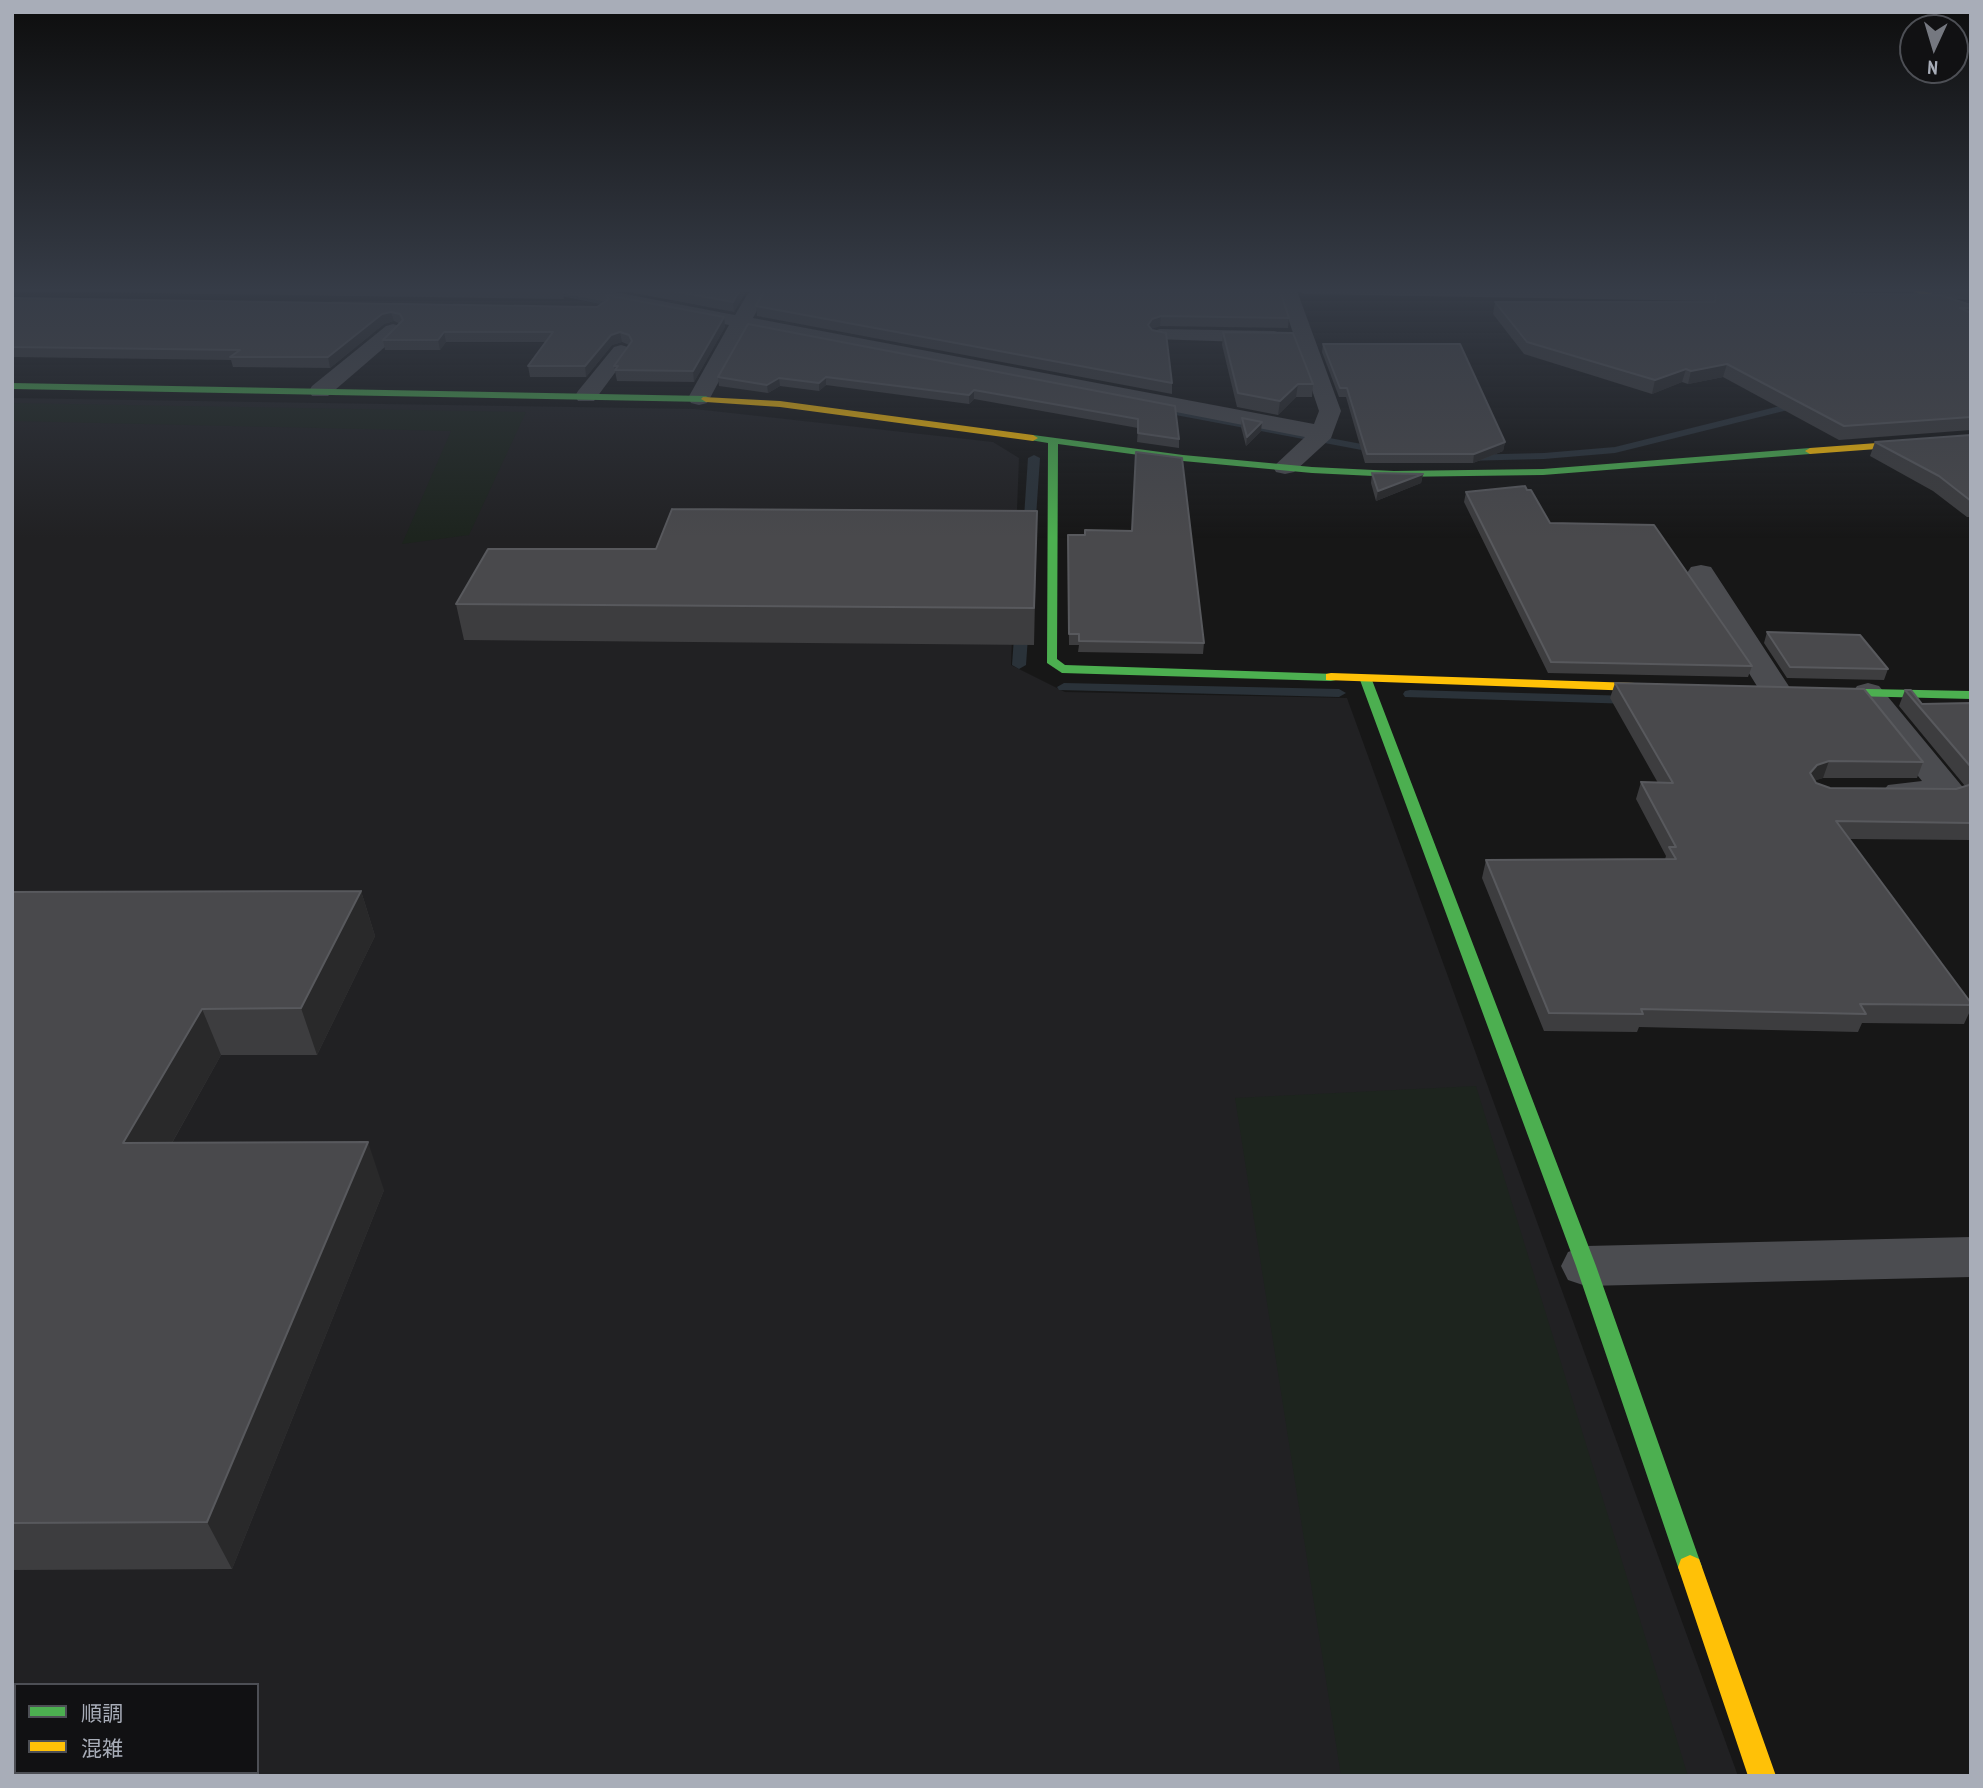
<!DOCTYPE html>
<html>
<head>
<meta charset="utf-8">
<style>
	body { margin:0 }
	#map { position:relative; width:1983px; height:1788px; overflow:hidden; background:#171717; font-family:"PT Sans Narrow","Noto Sans JP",sans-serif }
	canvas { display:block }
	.frame { position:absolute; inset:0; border:14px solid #a8adb8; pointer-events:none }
	.legend { position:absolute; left:14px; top:1683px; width:245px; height:91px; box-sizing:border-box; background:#111113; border:2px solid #4d4f55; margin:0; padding:9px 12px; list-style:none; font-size:21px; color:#a8adb8 }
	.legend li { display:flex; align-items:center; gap:14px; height:35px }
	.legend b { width:35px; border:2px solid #4d4f55 }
	.north { position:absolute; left:1899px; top:14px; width:70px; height:70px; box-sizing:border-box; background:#111113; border:2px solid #4d4f55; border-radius:50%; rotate:184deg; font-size:19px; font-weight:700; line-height:28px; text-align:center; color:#a8adb8 }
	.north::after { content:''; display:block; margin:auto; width:24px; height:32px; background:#757880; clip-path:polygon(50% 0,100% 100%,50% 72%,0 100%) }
</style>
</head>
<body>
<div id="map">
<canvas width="1983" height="1788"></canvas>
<div class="frame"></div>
<ul class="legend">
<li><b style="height:9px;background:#4caf50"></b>順調</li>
<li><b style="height:9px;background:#ffc107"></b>混雑</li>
</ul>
<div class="north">N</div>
</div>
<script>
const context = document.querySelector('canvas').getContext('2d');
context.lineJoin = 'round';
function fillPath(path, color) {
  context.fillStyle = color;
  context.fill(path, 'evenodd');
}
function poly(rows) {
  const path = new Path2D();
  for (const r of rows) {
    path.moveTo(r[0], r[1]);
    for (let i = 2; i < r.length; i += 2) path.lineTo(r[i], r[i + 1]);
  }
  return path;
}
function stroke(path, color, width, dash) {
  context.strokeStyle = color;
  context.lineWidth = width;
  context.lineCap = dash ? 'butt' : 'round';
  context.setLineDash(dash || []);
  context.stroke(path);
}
fillPath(poly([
	[12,398,695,409,993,442,1019,458,1011,665,1065,692,1347,698,1738,1776,12,1776],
	[16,1685,257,1685,257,1772,16,1772]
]), '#212123');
fillPath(poly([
	[12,403,526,412,469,535,402,544,451,431,12,421],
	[1476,1086,1688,1776,1341,1776,1235,1098]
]), '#1d241e');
fillPath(poly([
	[524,288,541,288,631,307,627,310,524,288],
	[1804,400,1809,403,1808,405,1615,453,1544,459,1460,461,1454,458,1460,455,1544,453,1615,447,1804,400],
	[1153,405,1383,448,1388,451,1383,454,1149,410,1149,406,1153,405],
	[1034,455,1040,458,1035,532,1029,536,1023,532,1028,458,1034,455],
	[1022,619,1029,623,1026,665,1019,669,1012,665,1015,623,1022,619],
	[1064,683,1339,689,1346,693,1339,697,1059,690,1057,687,1064,683],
	[1410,690,1633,696,1640,700,1633,704,1405,697,1403,694,1405,691,1410,690]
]), '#2a3239');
fillPath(poly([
	[556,288,594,288,735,315,751,288,769,288,753,318,1314,424,1319,411,1278,288,1296,288,1341,411,1331,438,1294,472,1285,474,1276,472,1273,467,1305,437,747,329,710,398,707,403,699,405,691,403,688,398,729,325,565,294,558,292,556,288],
	[1297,288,1628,288,1768,290,1778,296,1768,302,1306,294,1299,292,1297,288],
	[1921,288,1971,288,1971,300,1916,297,1913,293,1921,288],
	[393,324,400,326,403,330,400,334,328,396,312,396,309,391,312,386,386,326,393,324],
	[1160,329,1274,331,1281,333,1284,337,1281,341,1274,343,1153,339,1150,335,1153,331,1160,329],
	[621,345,628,347,631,351,594,401,578,401,575,396,578,391,614,347,621,345],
	[1701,565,1711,567,1792,691,1787,698,1776,701,1765,698,1760,691,1687,573,1691,567,1701,565],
	[1868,683,1879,686,1961,785,1967,792,1961,799,1949,803,1900,803,1888,799,1882,792,1888,785,1922,781,1852,693,1857,686,1868,683],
	[1971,1237,1971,1277,1586,1286,1568,1280,1561,1266,1568,1252,1586,1246,1971,1237]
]), '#4b4c50');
fillPath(poly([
	[12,383,706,396,711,399,706,402,12,389,12,383],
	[1033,435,1183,455,1312,467,1394,471,1543,469,1810,448,1815,451,1810,454,1543,475,1394,477,1312,473,1183,461,1058,444,1057,659,1065,665,1336,674,1336,680,1331,681,1062,673,1047,663,1048,443,1030,440,1030,436,1033,435],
	[1366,676,1372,680,1596,1266,1702,1567,1699,1575,1690,1579,1681,1575,1678,1567,1576,1266,1360,680,1366,676],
	[1816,688,1971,691,1971,699,1811,695,1811,689,1816,688]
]), '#4caf50');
fillPath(poly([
	[1904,288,1915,288,1971,307,1971,312,1904,288],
	[703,397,780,401,1033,435,1038,438,1033,441,780,407,706,402,701,399,703,397],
	[1971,436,1971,442,1810,454,1805,451,1810,448,1971,436],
	[1331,673,1665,684,1672,688,1665,692,1326,680,1326,674,1331,673],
	[1690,1555,1699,1559,1702,1567,1776,1776,1748,1776,1678,1567,1681,1559,1690,1555]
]), '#ffc107');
fillPath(poly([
	[12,288,554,288,562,289,564,299,12,291],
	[613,288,748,288,734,312,613,289],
	[1832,288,1897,288,1897,289],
	[1934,288,1971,288,1971,300],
	[1716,291,1971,305,1971,430,1839,440,1723,377,1688,384,1682,382,1652,394,1524,354,1493,314,1495,302,1713,302],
	[606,295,724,317,725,327,694,382,617,381,614,366,629,345,622,342,612,345,586,377,530,377,528,366,545,342,446,342,440,350,385,350,383,340,400,324,394,321,384,324,330,368,233,367,231,360,12,357,12,298,597,307,607,300],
	[756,306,1289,318,1288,328,1160,326,1151,329,1172,383,1172,394,757,316],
	[748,324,1175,406,1179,439,1179,448,1137,442,1138,428,974,399,969,404,826,385,819,391,780,386,768,393,719,386,718,377],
	[1223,332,1313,384,1312,397,1296,397,1278,415,1237,407,1222,345],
	[1323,344,1505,442,1503,451,1473,463,1365,463,1346,397,1339,397,1322,352],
	[1242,418,1261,431,1246,446,1241,427],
	[1971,435,1971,517,1967,517,1933,491,1870,456,1875,442],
	[1372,473,1423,474,1421,483,1376,501,1371,483],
	[1527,490,1550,523,1752,666,1748,677,1548,673,1464,502,1466,492],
	[1037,511,1034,645,464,640,456,604,656,549],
	[1068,535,1204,643,1203,654,1078,652,1079,645,1069,645],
	[1767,632,1888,669,1884,680,1787,678,1764,643],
	[1615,683,1923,762,1917,778,1823,778,1815,780,1816,783,1830,788,1956,789,1965,786,1899,706,1905,690,1922,704,1971,703,1971,840,1849,839,1971,1003,1971,1009,1964,1024,1862,1023,1858,1032,1639,1027,1637,1032,1544,1031,1482,878,1486,860,1665,859,1666,856,1636,799,1641,782,1658,783,1610,698],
	[361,891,375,936,317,1055,221,1055,172,1143,384,1190,232,1569,12,1570,12,892]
]), '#3d3d3f');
fillPath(poly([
	[741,288,748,288,734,312,733,302],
	[391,312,394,321,384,324,330,368,328,357,382,314],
	[1161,316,1160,326,1151,329,1148,325,1152,319],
	[724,317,725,327,694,382,693,371],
	[444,332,446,342,440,350,438,340],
	[620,332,622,342,612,345,586,377,585,366,611,335],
	[1727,364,1723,377,1688,384,1691,371],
	[1686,369,1682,382,1652,394,1655,380],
	[826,377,826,385,819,391,819,383],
	[779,378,780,386,768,393,767,385],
	[1298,384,1296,397,1278,415,1280,401],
	[974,390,974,399,969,404,969,395],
	[1262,422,1261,431,1246,446,1247,437],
	[1505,442,1503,451,1473,463,1474,454],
	[1423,474,1421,483,1376,501,1378,491],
	[1829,761,1823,778,1811,782,1810,773,1817,765],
	[361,891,375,936,317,1055,301,1008],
	[202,1009,221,1055,145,1191,123,1143],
	[368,1142,384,1190,232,1569,207,1522]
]), '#29292a');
const building = poly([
	[461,288,554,288,562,289,461,288],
	[657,288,741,288,733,302,657,288],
	[766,288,1279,288,1289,318,1161,316,1152,319,1148,325,1152,330,1166,333,1172,383,756,306,766,288],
	[1716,291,1940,295,1971,305,1971,308,1960,308,1971,313,1971,417,1844,426,1727,364,1691,371,1686,369,1655,380,1527,342,1495,302,1715,302,1716,291],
	[606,295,724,317,693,371,615,370,618,366,614,366,632,341,629,335,620,332,611,335,585,366,528,366,553,332,444,332,438,340,383,340,403,320,400,314,391,312,382,314,328,357,230,357,240,350,12,347,12,298,597,307,609,299,606,295],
	[748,324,1175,406,1179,439,1138,433,1138,419,974,390,969,395,826,377,819,383,779,378,767,385,718,377,748,324],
	[1223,332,1293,333,1313,384,1298,384,1280,401,1238,393,1223,332],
	[1323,344,1460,344,1505,442,1474,454,1367,454,1347,388,1340,388,1323,344],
	[1242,418,1262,422,1247,437,1242,418],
	[1971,435,1971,501,1939,476,1875,442,1971,435],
	[1136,452,1182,458,1204,643,1079,641,1079,634,1069,634,1068,535,1085,535,1085,530,1132,531,1136,452],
	[1372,473,1423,474,1378,491,1372,473],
	[1525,486,1527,490,1531,490,1550,523,1654,525,1752,666,1551,662,1466,492,1525,486],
	[672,509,1037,511,1034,608,456,604,488,549,656,549,672,509],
	[1767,632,1860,635,1888,669,1790,667,1767,632],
	[1615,683,1864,689,1923,762,1829,761,1817,765,1810,773,1816,783,1830,788,1956,789,1969,785,1971,782,1971,823,1836,821,1971,1003,1971,1005,1860,1004,1866,1014,1641,1009,1643,1014,1549,1013,1486,860,1676,859,1669,847,1676,847,1641,782,1673,783,1615,683],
	[1905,690,1911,690,1922,704,1971,703,1971,767,1905,690],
	[361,891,301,1008,202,1009,123,1143,368,1142,207,1522,12,1523,12,892,361,891]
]);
fillPath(building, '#49494c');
stroke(building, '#58595d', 2);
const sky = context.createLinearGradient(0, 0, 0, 538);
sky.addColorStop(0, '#0d0d0d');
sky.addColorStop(0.54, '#363c47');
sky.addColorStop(1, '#363c4700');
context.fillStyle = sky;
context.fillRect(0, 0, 1983, 538);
</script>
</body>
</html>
